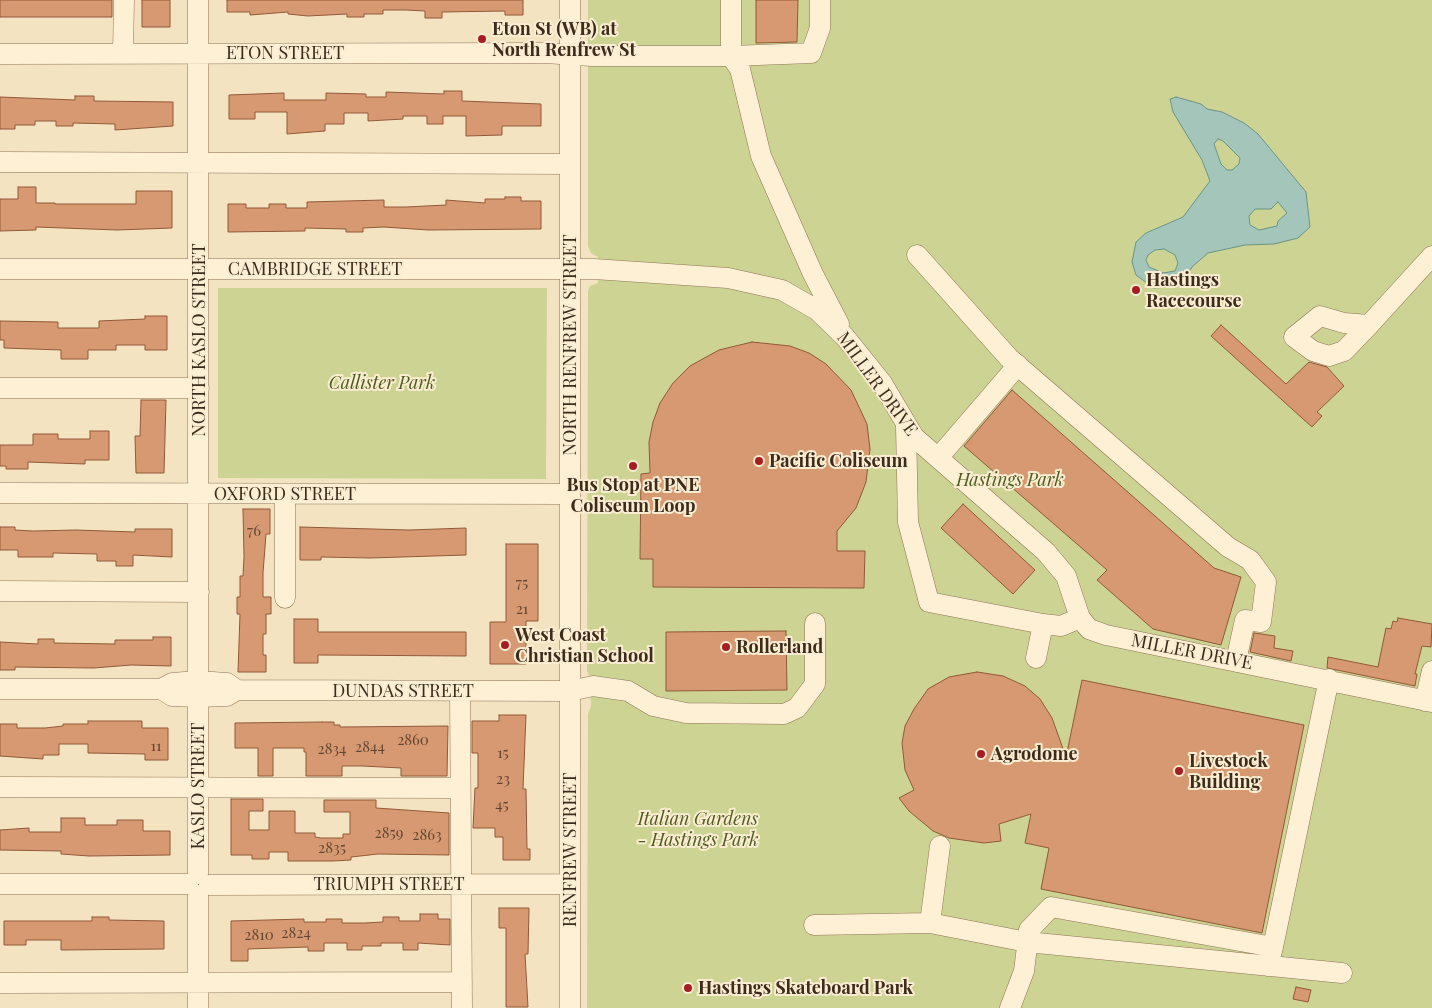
<!DOCTYPE html>
<html>
<head>
<meta charset="utf-8">
<style>
	body { margin:0 }
	canvas { display:block; background:#f3e3c1 }
</style>
</head>
<body>
<canvas width="1432" height="1008"></canvas>
<script>
const context = document.querySelector('canvas').getContext('2d');
context.lineJoin = 'round';
function fillPath(path, color) {
  context.fillStyle = color;
  context.fill(path, 'evenodd');
}
function poly(rows) {
  const path = new Path2D();
  for (const r of rows) {
    path.moveTo(r[0], r[1]);
    for (let i = 2; i < r.length; i += 2) path.lineTo(r[i], r[i + 1]);
  }
  return path;
}
function stroke(path, color, width, dash) {
  context.strokeStyle = color;
  context.lineWidth = width;
  context.lineCap = dash ? 'butt' : 'round';
  context.setLineDash(dash || []);
  context.stroke(path);
}
function label(font, color, halo, rows, align = 'center') {
  context.font = font + ' "Playfair Display",serif';
  context.lineWidth = 4;
  context.setLineDash([]);
  context.textBaseline = 'middle';
  context.strokeStyle = halo;
  context.fillStyle = color;
  for (const [text, x, y, turn = 0] of rows) {
    context.save();
    context.translate(x, y);
    context.rotate((+turn || 0) * Math.PI / 180);
    context.textAlign = isNaN(turn) ? turn : align;
    if (halo) context.strokeText(text, 0, 0);
    context.fillText(text, 0, 0);
    context.restore();
  }
}
fillPath(poly([
	[588,0,1432,0,1432,1008,587,1008,588,714,591,706,590,677,587,671,588,291,590,286,598,283,598,257,591,253,588,246],
	[218,288,547,288,546,479,218,478]
]), '#cdd393');
const water = poly([
	[1176,97,1201,104,1207,109,1222,112,1244,123,1258,134,1306,192,1310,227,1298,238,1274,244,1245,245,1208,253,1192,267,1180,286,1154,288,1136,275,1132,262,1136,242,1146,233,1183,217,1210,181,1202,160,1173,112,1170,99,1176,97],
	[1218,139,1223,141,1240,158,1239,164,1232,170,1227,170,1221,164,1214,144,1218,139],
	[1278,202,1287,213,1278,221,1277,226,1259,230,1250,225,1249,216,1255,209,1271,209,1278,202],
	[1164,249,1175,255,1178,263,1175,271,1163,273,1149,267,1146,260,1148,255,1155,250,1164,249]
]);
fillPath(water, '#a4c5ba');
stroke(water, '#699589', 1);
const building = poly([
	[0,0,112,0,112,17,0,17,0,0],
	[142,0,170,0,170,27,142,27,142,0],
	[227,0,523,0,523,15,505,15,505,11,442,12,442,18,425,18,425,11,406,10,383,10,383,14,364,14,364,17,347,17,347,14,308,16,288,14,288,12,250,15,250,12,227,12,227,0],
	[756,0,798,0,797,42,756,43,756,0],
	[444,91,462,91,462,101,541,104,541,126,502,126,502,135,466,136,466,116,443,116,443,124,427,124,427,116,403,116,403,119,368,121,368,113,344,113,344,124,325,124,325,131,287,134,287,112,255,112,255,119,229,119,229,95,284,93,284,100,326,100,326,93,366,94,366,97,386,97,386,92,444,94,444,91],
	[75,96,94,96,94,101,173,102,173,126,115,130,115,124,73,123,73,126,56,126,56,121,35,121,35,125,15,125,15,129,0,129,0,97,75,100,75,96],
	[18,187,36,187,36,203,55,203,55,204,136,204,136,191,172,191,172,228,117,230,36,227,36,230,0,231,0,199,18,199,18,187],
	[505,197,521,197,521,201,541,201,541,229,428,230,384,227,363,228,363,232,346,232,346,229,305,228,305,231,228,232,228,204,246,204,246,208,269,208,269,204,286,204,286,208,307,208,307,202,384,200,384,207,406,207,446,205,446,200,485,203,485,199,505,199,505,197],
	[145,316,167,316,167,350,145,350,145,345,116,345,116,350,88,350,88,359,61,359,61,350,4,348,4,340,0,340,0,321,58,322,58,328,99,328,99,321,145,319,145,316],
	[1221,325,1286,384,1309,362,1327,367,1344,386,1317,412,1322,416,1312,427,1211,336,1221,325],
	[752,342,790,346,809,353,826,364,851,390,867,424,870,449,866,482,856,508,837,531,837,551,865,551,864,588,653,587,653,559,640,559,641,474,650,473,649,442,653,422,660,403,673,383,690,366,719,350,752,342],
	[1012,390,1214,568,1241,577,1221,645,1153,629,1097,580,1107,570,964,446,1012,390],
	[141,400,166,400,164,473,136,473,135,436,140,436,141,400],
	[90,431,109,431,109,460,85,460,85,464,28,462,28,469,6,469,6,466,0,466,0,445,33,445,33,434,58,434,58,439,90,439,90,431],
	[963,504,1035,570,1013,594,941,528,963,504],
	[243,509,270,509,270,534,266,534,263,573,263,597,271,597,271,614,266,614,266,634,263,634,263,655,266,655,266,672,238,672,240,614,237,614,237,597,240,597,240,576,243,576,244,557,243,509],
	[0,527,15,527,15,530,33,531,76,530,135,532,135,529,172,529,172,557,133,555,133,566,116,566,116,561,97,561,97,554,53,553,53,557,18,557,18,550,0,550,0,527],
	[300,527,409,530,466,528,466,555,370,558,321,557,321,560,300,560,300,527],
	[506,544,538,544,538,621,526,621,526,664,490,664,490,622,506,622,506,544],
	[1398,618,1432,624,1431,647,1422,646,1415,674,1417,674,1415,686,1327,668,1328,657,1378,667,1386,628,1391,629,1393,621,1397,622,1398,618],
	[294,619,318,619,318,632,466,632,466,656,318,655,318,663,294,663,294,619],
	[786,631,787,690,666,691,666,632,786,631],
	[1254,633,1275,636,1274,648,1293,651,1291,661,1250,652,1254,633],
	[153,637,171,637,171,666,131,665,94,668,15,667,15,670,0,670,0,642,38,644,38,639,54,639,54,643,115,644,115,640,153,640,153,637],
	[977,672,1003,676,1025,686,1040,699,1052,718,1066,757,1082,680,1304,725,1262,933,1041,889,1049,848,1025,843,1031,814,999,824,1001,841,984,843,949,838,933,831,909,811,899,798,914,790,905,770,902,743,905,726,914,709,928,689,949,677,977,672],
	[499,715,526,715,523,789,526,789,527,849,530,849,530,860,503,860,503,837,495,837,495,828,473,828,475,788,478,788,478,753,472,753,472,721,499,721,499,715],
	[88,721,142,721,142,728,168,728,168,760,145,760,145,754,88,753,88,744,59,744,59,755,43,755,43,759,0,756,0,724,17,724,17,728,45,728,63,726,63,724,88,724,88,721],
	[322,722,334,722,334,725,340,725,340,727,448,726,447,776,401,776,401,768,362,766,342,766,342,776,306,776,306,752,304,752,304,748,273,748,273,776,258,776,258,748,235,748,235,723,322,722],
	[231,799,263,799,263,811,249,811,249,830,269,830,269,811,295,811,295,833,315,833,315,837,321,838,343,838,343,834,350,834,350,812,324,812,324,800,376,800,376,808,449,813,449,855,378,854,351,857,351,860,333,861,288,861,288,852,269,852,269,859,252,859,252,855,231,855,231,799],
	[61,818,85,818,85,825,117,825,117,820,143,820,143,831,170,831,170,855,89,856,61,854,61,851,0,850,0,830,29,828,29,832,61,832,61,818],
	[499,908,529,908,528,954,525,954,528,1007,506,1007,506,928,499,928,499,908],
	[420,914,438,914,438,919,450,919,450,945,418,943,418,950,403,950,403,943,381,943,381,946,362,946,362,950,347,950,347,943,324,943,324,951,308,951,308,947,248,949,248,961,231,961,231,921,304,919,304,922,326,922,326,919,342,919,342,923,365,923,383,922,383,917,399,917,399,921,420,921,420,914],
	[92,917,109,917,109,920,164,921,164,949,61,950,61,940,26,940,26,945,4,945,4,921,92,921,92,917],
	[1296,987,1311,990,1308,1002,1293,999,1296,987]
]);
fillPath(building, '#d69972');
stroke(building, '#925938', 1);
const minor = poly([
	[731,0,731,56,740,69,761,156,813,274,839,324],
	[123,53,124,0],
	[0,54,545,53,592,56,731,56,811,53,820,28,820,0],
	[0,162,570,164],
	[917,255,1009,358,1228,547,1250,560,1266,582,1261,622,1245,620,1236,661],
	[0,269,594,269,728,278,782,290,817,310,845,337,882,383,914,437,1046,552,1066,576,1080,618,1089,629,1106,635,1432,702],
	[1369,325,1344,323,1320,316,1294,337,1313,351,1329,356,1344,351,1369,325,1432,256],
	[0,388,199,388],
	[906,426,908,522,929,602,1043,624],
	[938,458,1018,365],
	[0,493,570,494],
	[285,494,285,598],
	[0,591,199,592],
	[1036,658,1043,624,1061,626,1080,618],
	[198,681,198,0],
	[0,689,161,689,172,683,198,681,227,683,237,690],
	[161,689,172,696,198,697,227,696,237,690,570,691,593,686,628,691,653,706,686,713,784,714,797,708,815,684,815,623],
	[460,691,462,1008],
	[198,697,198,874],
	[1425,701,1432,671],
	[0,787,460,788],
	[940,846,930,923,1027,942,1342,973],
	[0,884,188,884],
	[209,885,570,884],
	[198,895,198,1008],
	[814,925,930,923],
	[1273,947,1329,679],
	[0,983,462,982],
	[570,1008,570,0],
	[1010,1008,1024,971,1029,930,1051,907,1273,947,1268,966]
]);
stroke(minor, '#8f7356', 21);
stroke(minor, '#fdf0d5', 20);
for (const [x, y, r, color] of [
	[482,39,5,"#a61e23"],
	[1136,290,5,"#a61e23"],
	[759,461,5,"#a61e23"],
	[633,466,5,"#a61e23"],
	[505,645,5,"#a61e23"],
	[726,647,5,"#a61e23"],
	[981,754,5,"#a61e23"],
	[1179,771,5,"#a61e23"],
	[688,988,5,"#a61e23"]
]) {
  const dot = new Path2D();
  dot.arc(x, y, r, 0, 2 * Math.PI);
  context.fillStyle = color;
  context.fill(dot);
  stroke(dot, '#faedd1', 2);
}
label('15px', '#634632', null, [
	["76",254,531],
	["75",522,583],
	["21",522,609],
	["2860",413,740],
	["11",156,746],
	["2844",370,747],
	["2834",332,749],
	["15",503,753],
	["23",503,779],
	["45",502,805],
	["2859",389,833],
	["2863",427,835],
	["2835",332,848],
	["2824",296,933],
	["2810",259,935]
]);
label('bold 18px', '#3d2b1c', '#faedd1', [
	["Eton St (WB) at",492,29],
	["North Renfrew St",492,50],
	["Hastings",1146,280],
	["Racecourse",1146,301],
	["Pacific Coliseum",769,461],
	["Bus Stop at PNE",633,485,"center"],
	["Coliseum Loop",633,506,"center"],
	["West Coast",515,635],
	["Christian School",515,656],
	["Rollerland",736,647],
	["Agrodome",991,754],
	["Livestock",1189,761],
	["Building",1189,782],
	["Hastings Skateboard Park",698,988]
], 'left');
label('18px', '#3d2b1c', '#faedd1', [
	["ETON STREET",285,53],
	["CAMBRIDGE STREET",315,269],
	["NORTH KASLO STREET",199,340,-90],
	["NORTH RENFREW STREET",570,345,-90],
	["MILLER DRIVE",877,384,54],
	["OXFORD STREET",285,494],
	["MILLER DRIVE",1192,652,11],
	["DUNDAS STREET",403,691],
	["KASLO STREET",198,786,-90],
	["RENFREW STREET",570,850,-90],
	["TRIUMPH STREET",389,884]
]);
label('italic 18px', '#4f5c20', '#faedd1', [
	["Callister Park",382,383],
	["Hastings Park",1010,480],
	["Italian Gardens",698,819],
	["- Hastings Park",698,840]
]);
</script>
</body>
</html>
